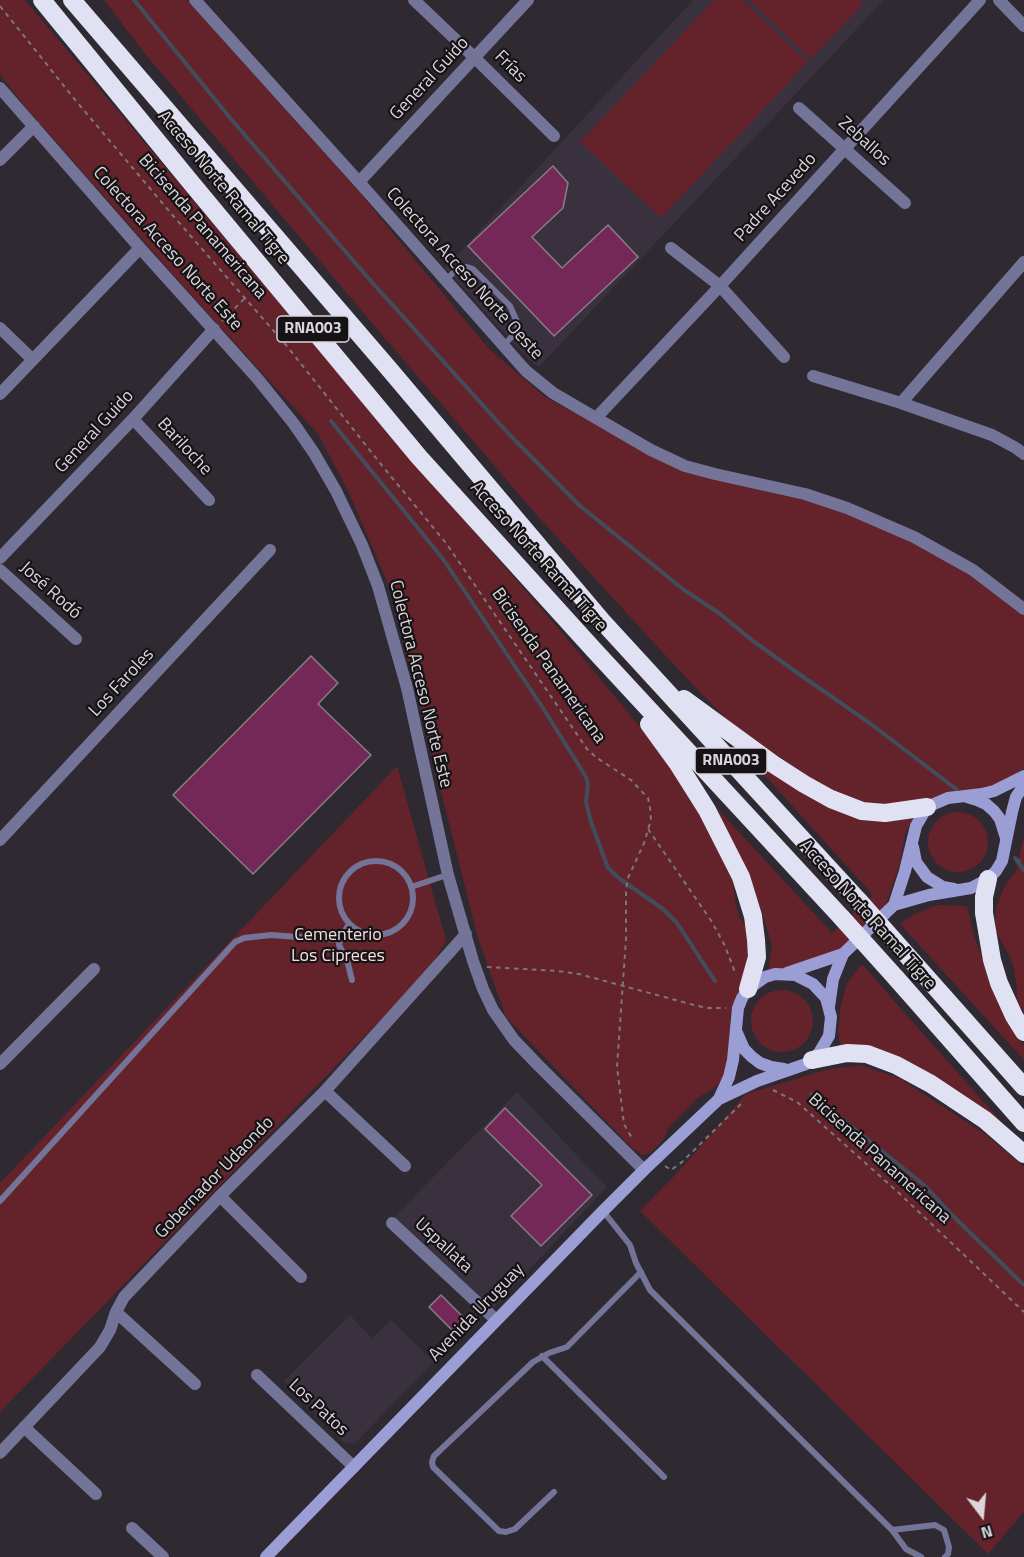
<!DOCTYPE html>
<html>
<head>
<meta charset="utf-8">
<style>
	body { margin:0 }
	#map { position:relative; width:1024px; height:1557px; overflow:hidden; background:#2f2932; font-family:"Titillium Web",sans-serif }
	canvas { display:block }
	.north { position:absolute; left:952px; top:1485px; width:60px; height:60px; -webkit-text-stroke:4px #161317; paint-order:stroke; rotate:164deg; font-size:16px; font-weight:700; line-height:24px; text-align:center; color:#d9d5da }
	.north::after { content:''; display:block; margin:auto; width:21px; height:27px; background:#d9d5da; clip-path:polygon(50% 0,100% 100%,50% 72%,0 100%) }
</style>
</head>
<body>
<div id="map">
<canvas width="1024" height="1557"></canvas>
<div class="north">N</div>
</div>
<script>
const context = document.querySelector('canvas').getContext('2d');
context.lineJoin = 'round';
function fillPath(path, color) {
  context.fillStyle = color;
  context.fill(path, 'evenodd');
}
function poly(rows) {
  const path = new Path2D();
  for (const r of rows) {
    if (r.length === 3) {
      path.moveTo(r[0] + r[2], r[1]);
      path.arc(r[0], r[1], r[2], 0, 2 * Math.PI);
      continue;
    }
    path.moveTo(r[0], r[1]);
    for (let i = 2; i < r.length; i += 2) path.lineTo(r[i], r[i + 1]);
  }
  return path;
}
function stroke(path, color, width, dash) {
  context.strokeStyle = color;
  context.lineWidth = width;
  context.lineCap = dash ? 'butt' : 'round';
  context.setLineDash(dash || []);
  context.stroke(path);
}
function label(font, color, halo, rows, align = 'center') {
  context.font = font + ' "Titillium Web",sans-serif';
  context.lineWidth = 4.5;
  context.setLineDash([]);
  context.textBaseline = 'middle';
  context.strokeStyle = halo;
  context.fillStyle = color;
  for (const [text, x, y, turn = 0] of rows) {
    context.save();
    context.translate(x, y);
    context.rotate((+turn || 0) * Math.PI / 180);
    context.textAlign = isNaN(turn) ? turn : align;
    if (halo) context.strokeText(text, 0, 0);
    context.fillText(text, 0, 0);
    context.restore();
  }
}
fillPath(poly([
	[693,0,884,0,539,367,529,360,445,268],
	[517,1092,607,1187,492,1309,394,1217],
	[350,1315,372,1338,391,1320,434,1362,354,1444,345,1443,284,1381]
]), '#3a313f');
fillPath(poly([
	[0,0,25,0,385,429,558,628,665,757,732,867,735,900,739,917,750,931,754,942,744,986,733,1004,730,1019,732,1038,729,1067,717,1086,699,1097,668,1128,665,1138,650,1153,643,1155,632,1148,506,1017,478,938,390,589,349,493,318,434,185,288,29,111,0,75],
	[104,0,187,0,355,187,488,348,545,397,684,472,809,499,897,534,971,574,1024,612,1024,768,1011,778,986,789,964,790,946,793,925,804,876,810,832,792,734,727,677,668,534,512,388,342,142,50],
	[714,0,742,0,808,62,661,218,580,142],
	[749,0,859,0,863,4,811,59],
	[741,749,788,783,914,816,905,834,900,863,886,905,841,950,783,970,768,971,772,946,764,918,741,858,715,806,832,933,873,895],
	[397,766,446,940,430,969,0,1412,0,1183],
	[958,842,30],
	[1024,835,1024,1012,1017,1001,1017,987,1013,965,1008,953,995,930,996,908,1005,885,1016,872],
	[938,905,967,906,973,932,994,992,1007,1019,1024,1046,1024,1060,900,924,916,913],
	[862,964,902,1010,1024,1147,969,1106,845,1049,840,1045,838,1032,841,1005,847,983],
	[782,1021,31],
	[860,1065,899,1078,985,1134,1024,1167,1024,1512,988,1554,640,1211,681,1169,746,1094,825,1070]
]), '#64232b');
stroke(poly([
	[134,0,231,119,370,280,507,432,579,505,684,590,719,613,753,641,809,681,871,724,956,789],
	[331,421,443,559,543,708,586,777,588,784,586,802,591,822,608,868,620,879,663,909,677,923,715,981],
	[1019,861,1015,858,1024,870],
	[811,1094,924,1185,956,1219,1024,1285]
]), '#424d5c', 4);
const building = poly([
	[553,166,568,183,563,208,532,237,562,268,608,225,638,257,554,336,468,246,553,166],
	[311,656,338,683,318,704,371,755,253,874,173,795,311,656],
	[505,1108,592,1195,541,1246,511,1216,542,1185,485,1129,505,1108],
	[441,1295,468,1322,456,1334,429,1307,441,1295]
]);
fillPath(building, '#732857');
stroke(building, '#897e84', 1.5);
stroke(poly([
	[0,6,76,101,175,218,286,345,384,468,446,543,587,749,597,758,631,780,648,798,650,808,651,820,644,843,628,878,626,890,626,939,617,1067,624,1124,633,1140],
	[222,321,245,298],
	[648,829,712,922,725,946,736,975],
	[487,967,557,971,579,974,694,1005,708,1008,726,1008],
	[773,1090,797,1102,900,1194,1024,1312],
	[665,1166,671,1170,682,1162,742,1103]
]), '#7c777e', 2, [4.5, 4.5]);
stroke(poly([
	[446,280,456,270,467,267,473,269,510,306,518,324,517,331,504,345],
	[376,898,37],
	[411,887,447,875],
	[349,924,341,937,339,945,347,960,352,980],
	[0,1201,235,942,244,938,271,935,339,940],
	[603,1211,630,1245,636,1263,650,1290,892,1530,935,1525,944,1530,949,1547,948,1554,945,1557],
	[542,1356,664,1477],
	[554,1492,515,1529,506,1532,499,1531,433,1467,432,1462,434,1456,533,1362,549,1353,567,1347,641,1272],
	[892,1530,906,1549,921,1557]
]), '#737497', 6);
stroke(poly([
	[195,0,359,182,526,371,553,393,651,450,685,466,715,474,805,494,847,508,914,537,973,570,1024,609],
	[414,0,475,58,554,136],
	[999,0,1024,26],
	[0,88,140,248,257,378,294,424,314,453,336,491,362,545,378,586,407,688,448,875,473,961,483,989,493,1010,514,1040,538,1065,644,1170],
	[799,108,905,203],
	[0,160,34,126],
	[359,182,528,0],
	[671,248,720,286,784,357],
	[0,328,33,360],
	[813,376,901,403,992,435,1016,448,1024,454],
	[0,394,140,248],
	[901,403,1024,262],
	[596,418,720,286,980,0],
	[133,419,209,500],
	[0,558,133,419,214,329],
	[0,570,76,639],
	[0,840,270,550],
	[0,1064,94,969],
	[325,1091,405,1166],
	[220,1196,301,1277],
	[392,1223,496,1320],
	[116,1312,195,1384],
	[257,1375,354,1467],
	[24,1427,96,1494],
	[0,1453,100,1347,110,1330,116,1312,124,1297,220,1196,325,1091,466,934],
	[132,1528,163,1557]
]), '#737497', 12);
stroke(poly([
	[967,797,977,800,986,804,994,811,1000,819,1006,838],
	[913,847,916,862,927,877,943,887,954,889],
	[894,905,929,895,971,888,988,879,996,871,1002,861,1012,812,1016,797,1024,785],
	[787,973,843,954,894,905,905,871,916,826,927,807,948,798,982,794,994,791,1024,776],
	[829,1007,833,979,843,954],
	[737,1033,744,1049,752,1057,760,1063,771,1067,784,1069],
	[266,1557,603,1211,644,1170,719,1099,757,1081,806,1064,819,1053,829,1036,831,1017,826,998,813,984,795,975,775,974,765,977,748,989,742,998,738,1008,733,1060,729,1077,719,1099]
]), '#9b9dd5', 12);
stroke(poly([
	[42,0,188,179,419,457,594,650,842,918],
	[72,0,390,370,602,621,859,901],
	[684,699,773,764,804,784,831,799,862,811,885,813,927,807],
	[649,724,678,764,707,810,741,877,753,916,756,940,757,957,748,989],
	[988,879,984,897,984,913,992,960,999,983,1014,1016,1024,1032],
	[913,962,1024,1087],
	[896,978,1024,1123],
	[812,1060,847,1053,867,1054,896,1065,931,1084,985,1120,1024,1154]
]), '#e0e1f3', 18);
stroke(poly([
	[859,901,913,962],
	[842,918,896,978]
]), '#e0e1f3', 18);
for (const [x, y, w] of [
	[313,329,72],
	[731,761,72]
]) {
  const box = new Path2D();
  box.roundRect(x - w / 2, y - 13, w, 26, 4.5);
  context.fillStyle = '#161317';
  context.fill(box);
  stroke(box, '#d9d5da', 1.5);
}
label('bold 16px', '#d9d5da', null, [
	["RNA003",313,329],
	["RNA003",731,761]
]);
label('18px', '#d9d5da', '#161317', [
	["Frías",510,67,45],
	["General Guido",430,79,-47],
	["Zeballos",864,142,42],
	["Acceso Norte Ramal Tigre",223,188,50],
	["Padre Acevedo",776,198,-48],
	["Bicisenda Panamericana",202,227,49],
	["Colectora Acceso Norte Este",167,249,48],
	["Colectora Acceso Norte Oeste",464,274,48],
	["General Guido",95,432,-47],
	["Bariloche",184,447,47],
	["Acceso Norte Ramal Tigre",538,557,48],
	["José Rodó",50,591,42],
	["Bicisenda Panamericana",548,666,55],
	["Los Faroles",122,683,-47],
	["Colectora Acceso Norte Este",420,684,76],
	["Acceso Norte Ramal Tigre",867,915,48],
	["Bicisenda Panamericana",879,1159,42],
	["Gobernador Udaondo",215,1178,-46],
	["Uspallata",443,1246,43],
	["Avenida Uruguay",477,1313,-46],
	["Los Patos",318,1408,43]
]);
label('18px', '#f7dcdd', '#161317', [
	["Cementerio",338,936],
	["Los Cipreces",338,957]
]);
</script>
</body>
</html>
